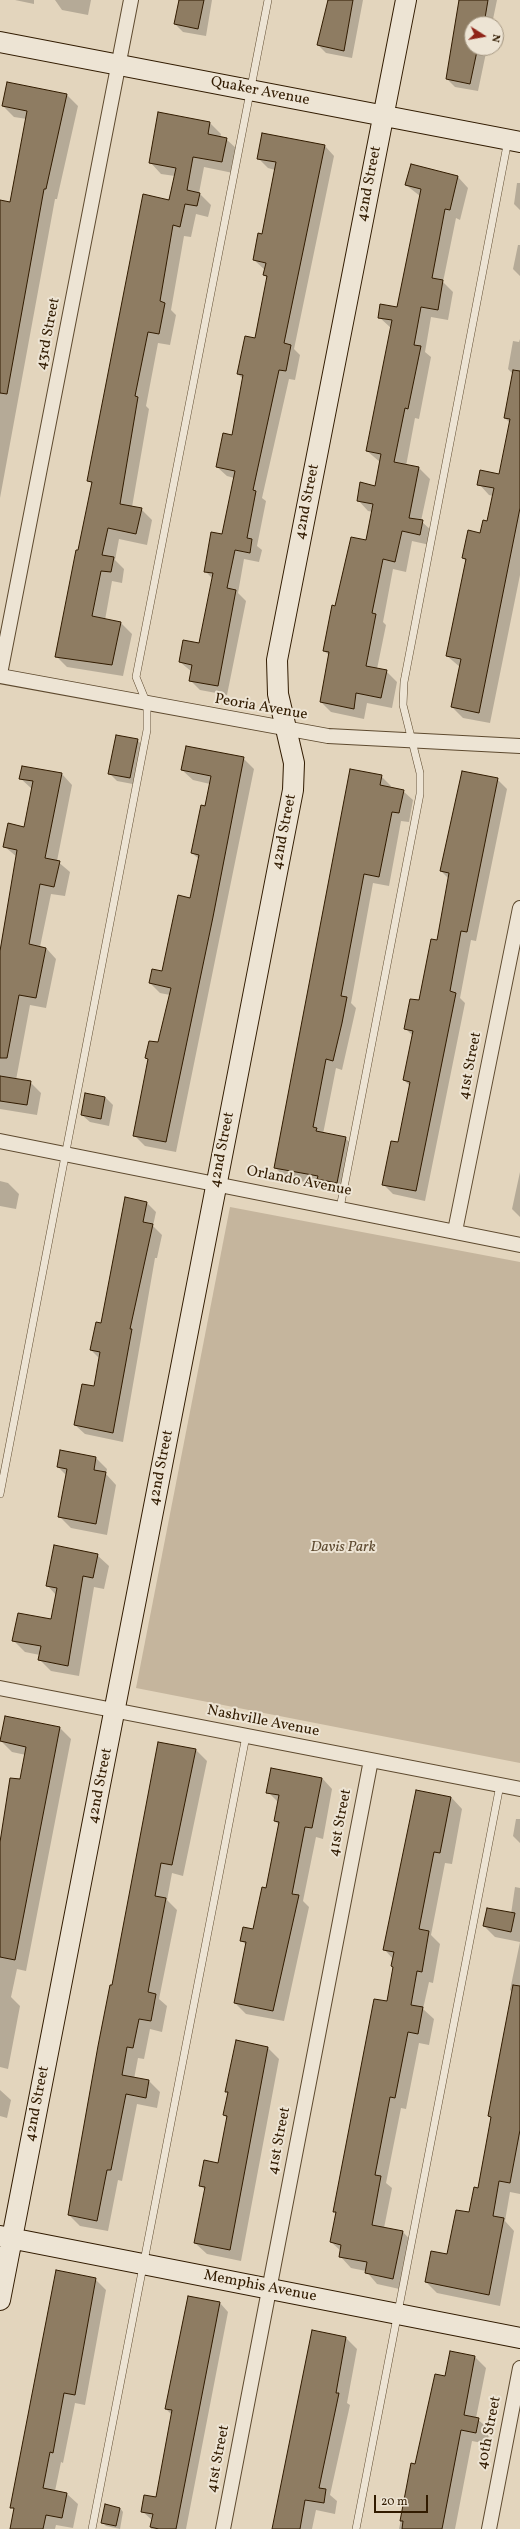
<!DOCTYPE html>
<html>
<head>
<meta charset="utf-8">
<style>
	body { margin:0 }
	#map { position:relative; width:520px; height:2529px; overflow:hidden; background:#e3d5bd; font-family:Vollkorn,serif }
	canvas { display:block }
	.north { position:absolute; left:464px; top:16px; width:40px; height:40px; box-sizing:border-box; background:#ede4d4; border:1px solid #a2947f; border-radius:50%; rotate:101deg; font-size:11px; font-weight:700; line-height:16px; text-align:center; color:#311b00 }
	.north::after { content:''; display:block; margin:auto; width:14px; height:18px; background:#8f2418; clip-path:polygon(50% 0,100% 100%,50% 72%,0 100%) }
	.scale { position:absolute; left:374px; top:2495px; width:54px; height:18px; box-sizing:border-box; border:2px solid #311b00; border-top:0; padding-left:5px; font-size:12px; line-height:14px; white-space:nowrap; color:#311b00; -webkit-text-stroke:3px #ede4d4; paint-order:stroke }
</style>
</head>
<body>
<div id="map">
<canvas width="520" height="2529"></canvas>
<div class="north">N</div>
<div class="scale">20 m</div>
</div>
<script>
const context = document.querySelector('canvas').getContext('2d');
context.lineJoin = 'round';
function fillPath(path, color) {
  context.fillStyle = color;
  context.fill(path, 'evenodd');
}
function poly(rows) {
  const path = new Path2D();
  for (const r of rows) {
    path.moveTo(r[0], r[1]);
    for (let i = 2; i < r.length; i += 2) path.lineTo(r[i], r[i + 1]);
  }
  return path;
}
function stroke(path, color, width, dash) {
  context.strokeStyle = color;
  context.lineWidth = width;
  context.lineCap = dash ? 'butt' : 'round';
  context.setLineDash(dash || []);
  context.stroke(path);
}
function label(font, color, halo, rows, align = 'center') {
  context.font = font + ' Vollkorn,serif';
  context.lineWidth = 4;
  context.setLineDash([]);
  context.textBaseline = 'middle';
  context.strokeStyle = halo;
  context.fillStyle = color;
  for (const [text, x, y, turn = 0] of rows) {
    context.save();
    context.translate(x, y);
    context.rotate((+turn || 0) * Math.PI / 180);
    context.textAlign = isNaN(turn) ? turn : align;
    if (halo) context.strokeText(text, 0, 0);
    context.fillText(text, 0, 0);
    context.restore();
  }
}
fillPath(poly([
	[230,1207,520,1262,520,1763,136,1688]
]), '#c5b59d');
fillPath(poly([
	[15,0,34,0,34,4],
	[55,0,91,0,88,15,62,10],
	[180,0,212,0,206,36,183,32,175,24],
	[329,0,363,0,352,58,326,53,318,45],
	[460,0,497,0,492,24,472,24,472,48,487,48,478,91,455,87,447,79],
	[8,83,67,95,78,106,57,199,55,199,0,498,0,211,11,203,27,119,14,117,3,106],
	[159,113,210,123,221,134,220,138,226,139,238,150,233,173,204,167,199,193,211,205,208,217,196,214,191,237,184,236,171,310,176,315,170,345,158,343,146,406,149,409,132,507,141,509,152,520,147,545,119,539,115,560,124,569,122,583,112,581,105,620,121,623,132,634,123,676,67,667,56,656,93,485,89,481,175,176,161,174,150,162],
	[325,146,334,156,294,349,300,355,295,380,289,379,262,498,266,501,257,546,262,550,259,562,244,559,238,593,246,601,227,695,200,690,190,680,192,672,180,662,200,645,213,579,205,571,223,535,234,478,227,476,217,467,232,436,243,379,238,374,256,339,268,278,264,275,265,270,254,260,263,235,275,170,268,168,258,158],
	[458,177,468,188,460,220,456,218,443,282,453,292,448,320,431,317,425,352,431,357,419,419,415,418,406,466,419,468,430,479,421,521,433,532,430,545,412,541,406,572,393,569,383,622,386,625,377,669,386,671,397,682,392,708,367,703,364,719,331,712,321,702,330,656,324,651,336,607,367,541,373,512,368,511,358,500,376,487,380,462,367,451,391,328,379,317,397,308,420,196,406,185],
	[517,183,520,183,520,210,514,204],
	[518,245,520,245,520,276,513,269],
	[520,339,520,575,490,723,463,718,452,707,460,667,447,656,466,561,463,558,488,522,493,496,489,495,479,484,500,475,510,423,505,418,513,374,508,369,513,341,519,342],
	[137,740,145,748,138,785,117,781,109,773],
	[243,758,254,769,176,1152,145,1146,134,1135,149,1060,147,1058,159,1044,170,995,160,993,150,983,163,972,191,899,199,859,192,853,210,784,193,780,182,770],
	[23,767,62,774,72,785,57,861,70,872,65,896,51,894,40,947,46,948,56,959,46,1008,30,1005,16,1080,30,1082,41,1093,37,1115,0,1109,0,949,17,857,4,846,25,828,32,789,20,778],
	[381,776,391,786,390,788,403,791,413,800,409,822,401,821,389,886,373,883,351,1003,356,1008,342,1070,336,1068,323,1134,345,1138,355,1147,346,1192,284,1177,275,1167],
	[497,779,507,789,476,941,471,940,460,998,465,1003,425,1201,393,1194,384,1185,399,1144,410,1086,404,1080,413,1036,405,1028,420,1001,437,941,449,879,441,871],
	[105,1097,113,1105,109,1126,90,1122,82,1115],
	[520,1172,520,1217,512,1209],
	[0,1181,8,1183,19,1194,16,1209,0,1206],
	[146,1202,156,1212,153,1226,162,1235,157,1258,155,1258,123,1442,85,1434,75,1425,95,1387,100,1359,91,1350],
	[96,1458,107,1469,106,1474,116,1485,107,1535,71,1528,60,1517,67,1476,58,1467],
	[97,1555,109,1566,104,1589,94,1587,79,1676,51,1671,40,1660,40,1655,25,1652,13,1640,51,1620,56,1595,47,1585],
	[60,1728,71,1739,26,1971,17,1969,11,1997,20,2006,8,2069,0,2067,0,1839,21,1780,26,1755,12,1752,1,1741],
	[159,1743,196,1750,207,1761,183,1876,172,1873,167,1900,177,1910,159,1999,167,2006,162,2032,150,2029,144,2059,138,2058,134,2079,149,2081,160,2092,157,2108,137,2104,122,2181,118,2180,108,2231,80,2226,69,2215],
	[322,1778,332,1789,323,1839,316,1837,303,1901,309,1907,284,2021,246,2014,235,2003,246,1945,241,1940,254,1930,267,1889,279,1825,275,1821,279,1803,268,1792],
	[451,1797,462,1809,452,1864,445,1863,431,1935,440,1944,433,1983,429,1982,423,2009,434,2019,429,2045,419,2043,406,2109,401,2108,386,2183,392,2188,384,2228,403,2232,414,2244,404,2290,377,2284,366,2271,351,2268,340,2256,341,2251,331,2242,337,2214,334,2211,388,2002,394,1968,392,1966,393,1959,384,1949],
	[516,1819,520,1819,520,1843,513,1836],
	[515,1887,520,1888,520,2194,510,2192,505,2221,514,2231,500,2306,437,2293,426,2282,448,2255,470,2213,478,2189,492,2119,489,2116,513,1992,510,1990,520,1942,495,1937,484,1926,511,1914],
	[268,2048,279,2059,241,2261,207,2254,195,2243,206,2191,200,2185,218,2164,227,2118,224,2115,229,2094,226,2091],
	[0,2090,11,2100,7,2118,0,2116],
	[95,2279,106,2290,85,2405,75,2403,63,2463,61,2462,55,2491,67,2494,78,2504,73,2528,56,2525,55,2529,11,2529,14,2510,12,2507],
	[220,2303,228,2312,186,2529,151,2529,152,2520,142,2511,157,2498,172,2415,166,2409],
	[312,2332,346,2338,357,2349,347,2403,350,2405,330,2495,337,2501,335,2514,316,2510,312,2529,273,2529],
	[451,2352,475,2357,486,2368,476,2418,490,2430,487,2444,472,2441,455,2529,399,2529,412,2464,416,2465,446,2377],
	[120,2508,123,2512,120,2529,106,2526,102,2522]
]), '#0003');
const building = poly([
	[179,0,204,0,198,29,174,24,179,0],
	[328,0,353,0,344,51,317,45,328,0],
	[459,0,488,0,484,24,472,24,472,50,477,51,470,84,446,79,459,0],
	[7,82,67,94,46,189,44,189,7,394,0,393,0,200,10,202,27,111,2,106,7,82],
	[158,112,210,122,208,134,227,138,222,162,193,157,187,190,200,193,197,206,185,204,180,227,173,225,160,301,165,303,159,334,148,332,135,396,138,397,120,504,142,508,136,534,108,528,102,555,114,557,111,572,101,571,92,616,121,622,112,665,55,657,76,550,78,550,92,482,87,481,143,194,169,200,176,168,149,163,158,112],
	[262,133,325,145,284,343,291,345,286,371,279,370,253,490,256,491,247,538,252,539,250,553,235,550,227,588,236,590,218,686,189,681,192,665,179,662,183,640,199,643,213,573,204,572,211,532,222,534,235,471,216,467,223,433,232,435,243,375,237,374,245,336,255,338,267,276,263,275,266,263,253,260,258,233,262,234,276,162,257,159,262,133],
	[411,164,458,176,450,210,445,209,432,278,443,280,438,310,421,307,414,345,421,346,408,409,405,408,394,462,419,467,409,518,423,520,420,535,402,531,395,562,383,559,372,613,376,614,366,666,387,670,381,698,356,693,354,709,320,702,329,652,323,651,332,605,335,606,351,537,366,540,373,504,357,501,360,482,375,486,381,454,366,451,392,320,378,318,380,304,397,307,421,189,405,185,411,164],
	[513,370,520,371,520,508,479,713,451,707,461,659,446,656,466,559,462,558,468,530,480,533,483,520,487,521,494,488,477,485,480,470,499,474,510,419,504,418,513,370],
	[116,735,138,739,130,778,108,774,116,735],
	[186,746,244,757,213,917,166,1142,133,1136,148,1059,145,1058,149,1041,158,1042,171,988,149,983,152,969,162,971,178,895,190,898,199,855,191,853,201,805,205,806,211,776,181,770,186,746],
	[22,766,62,773,45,858,60,861,54,887,40,884,29,944,46,948,36,998,19,995,7,1058,0,1058,0,951,17,850,3,847,8,823,24,827,33,781,19,779,22,766],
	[350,769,382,775,380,785,404,790,399,813,392,812,379,877,364,874,341,996,347,997,342,1023,333,1061,326,1059,313,1127,317,1128,316,1131,346,1137,337,1183,317,1179,318,1176,274,1168,350,769],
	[462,771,498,778,467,932,461,931,450,991,456,993,416,1191,382,1185,391,1141,398,1142,410,1082,403,1080,413,1031,404,1029,410,999,419,1000,431,939,437,940,449,873,440,871,462,771],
	[0,1076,31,1081,27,1105,0,1101,0,1076],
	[85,1093,105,1097,101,1119,81,1115,85,1093],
	[125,1197,147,1202,143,1222,153,1224,130,1329,132,1329,113,1433,74,1425,82,1384,94,1386,100,1352,90,1350,96,1322,101,1323,125,1197],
	[60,1450,96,1457,94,1470,106,1472,96,1524,58,1517,67,1469,57,1467,60,1450],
	[54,1545,98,1554,93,1578,83,1576,68,1666,38,1660,41,1646,12,1641,18,1613,51,1619,57,1588,46,1586,54,1545],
	[5,1716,60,1727,15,1960,0,1957,0,1842,10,1778,20,1779,26,1747,0,1741,5,1716],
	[158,1742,196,1749,172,1865,161,1863,155,1896,166,1898,148,1992,156,1994,151,2021,139,2019,133,2048,127,2047,122,2075,149,2080,146,2098,126,2094,111,2170,107,2170,97,2221,68,2215,98,2046,110,1985,112,1985,158,1742],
	[271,1768,322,1778,312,1828,305,1827,292,1894,299,1895,273,2011,234,2003,246,1942,240,1941,243,1927,253,1929,262,1887,266,1888,279,1822,274,1821,279,1795,266,1793,271,1768],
	[416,1790,451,1797,440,1853,434,1852,419,1929,429,1931,422,1972,417,1971,411,2005,423,2007,418,2034,408,2032,395,2098,390,2097,375,2175,381,2176,372,2225,403,2231,393,2279,365,2273,367,2262,339,2257,341,2245,330,2242,336,2212,333,2212,374,1999,387,2001,393,1967,391,1966,394,1952,383,1950,416,1790],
	[487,1908,515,1913,511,1932,483,1926,487,1908],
	[513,1985,520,1986,520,2130,510,2183,499,2181,493,2216,504,2218,489,2295,425,2282,431,2251,447,2254,456,2210,469,2212,474,2187,478,2188,491,2117,488,2116,513,1985],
	[236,2040,268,2047,230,2250,194,2243,205,2187,199,2186,204,2160,218,2163,227,2116,223,2115,228,2092,225,2092,236,2040],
	[56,2270,96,2278,75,2395,64,2393,53,2453,50,2452,43,2488,67,2493,62,2518,46,2515,43,2529,10,2529,14,2508,10,2508,56,2270],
	[188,2296,220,2302,176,2529,159,2529,150,2527,153,2514,141,2512,144,2495,156,2497,172,2410,165,2409,188,2296],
	[312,2330,346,2337,336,2393,339,2393,319,2488,326,2489,324,2503,305,2500,300,2529,272,2529,312,2330],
	[450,2351,475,2356,464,2415,479,2418,476,2433,461,2430,442,2529,402,2529,403,2521,400,2521,411,2463,415,2464,435,2374,445,2376,450,2351],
	[105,2504,120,2508,116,2526,101,2523,105,2504]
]);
fillPath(building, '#8e7c62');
stroke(building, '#311b00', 1);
const lane = poly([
	[340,1208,420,794,420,773,403,705,404,682,508,140],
	[0,1494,147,730,147,704,136,677,268,0],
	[92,2529,246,1736],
	[356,2529,500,1785]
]);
const street = poly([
	[0,674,131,0],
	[0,676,328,736,520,746],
	[0,1141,520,1245],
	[455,1231,520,908],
	[0,1688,520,1789],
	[223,2529,371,1760],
	[489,2529,520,2368]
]);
const secondary = poly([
	[0,42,520,142],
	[0,2236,520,2338],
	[0,2300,293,790,294,763,278,694,277,660,406,0]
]);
stroke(lane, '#5e4a2f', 8);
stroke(street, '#5e4a2f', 16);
stroke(secondary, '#311b00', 22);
stroke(lane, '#ede4d4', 7);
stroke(street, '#ede4d4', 14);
stroke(secondary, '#ede4d4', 20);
label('15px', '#311b00', '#ede4d4', [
	["Quaker Avenue",260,92,11],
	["42nd Street",370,184,-79],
	["43rd Street",49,334,-79],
	["42nd Street",308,502,-79],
	["Peoria Avenue",261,708,10],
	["42nd Street",285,832,-79],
	["41st Street",471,1066,-79],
	["42nd Street",223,1150,-79],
	["Orlando Avenue",299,1182,11],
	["42nd Street",162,1468,-79],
	["Nashville Avenue",263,1722,11],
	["42nd Street",101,1786,-79],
	["41st Street",341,1823,-79],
	["42nd Street",38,2104,-79],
	["41st Street",280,2141,-79],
	["Memphis Avenue",260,2287,11],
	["40th Street",490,2433,-79],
	["41st Street",219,2459,-79]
]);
label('italic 15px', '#5d492f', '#ede4d4', [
	["Davis Park",343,1548]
]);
</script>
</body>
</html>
